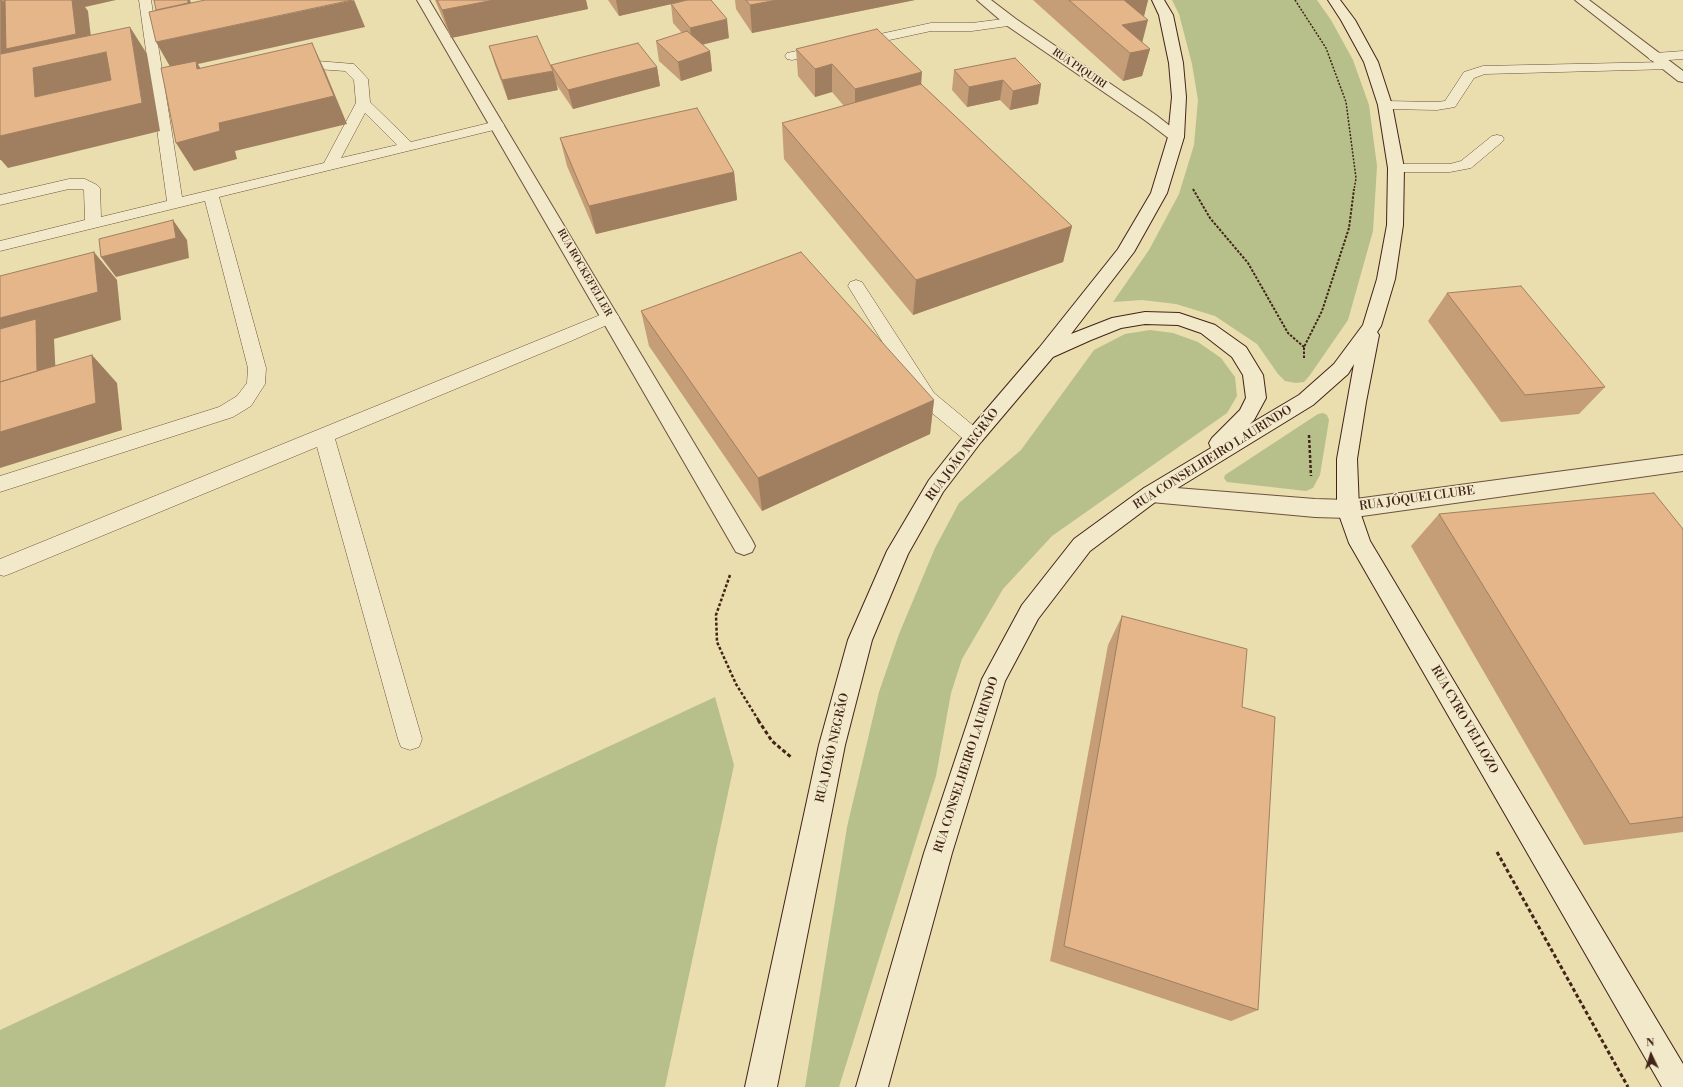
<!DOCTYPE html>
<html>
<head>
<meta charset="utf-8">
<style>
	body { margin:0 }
	#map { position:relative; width:1683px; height:1087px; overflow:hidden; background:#eaddae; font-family:"Libre Bodoni",serif }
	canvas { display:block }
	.north { position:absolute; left:1631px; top:1035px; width:40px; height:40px; -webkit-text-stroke:3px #f1e9ca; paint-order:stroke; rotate:356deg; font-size:11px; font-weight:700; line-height:16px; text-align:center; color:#432419 }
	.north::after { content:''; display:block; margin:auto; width:14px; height:18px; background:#432419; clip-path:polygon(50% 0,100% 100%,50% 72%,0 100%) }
</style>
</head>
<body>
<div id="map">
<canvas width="1683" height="1087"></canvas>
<div class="north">N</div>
</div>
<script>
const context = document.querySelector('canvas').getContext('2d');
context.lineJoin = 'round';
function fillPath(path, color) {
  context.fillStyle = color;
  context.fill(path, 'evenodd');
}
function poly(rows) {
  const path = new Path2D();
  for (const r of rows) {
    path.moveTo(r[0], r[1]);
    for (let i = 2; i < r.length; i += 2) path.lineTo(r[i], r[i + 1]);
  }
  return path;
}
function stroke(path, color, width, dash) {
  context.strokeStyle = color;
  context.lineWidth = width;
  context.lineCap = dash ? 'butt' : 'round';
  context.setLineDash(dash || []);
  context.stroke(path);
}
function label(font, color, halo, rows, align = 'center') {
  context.font = font + ' "Libre Bodoni",serif';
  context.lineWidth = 3;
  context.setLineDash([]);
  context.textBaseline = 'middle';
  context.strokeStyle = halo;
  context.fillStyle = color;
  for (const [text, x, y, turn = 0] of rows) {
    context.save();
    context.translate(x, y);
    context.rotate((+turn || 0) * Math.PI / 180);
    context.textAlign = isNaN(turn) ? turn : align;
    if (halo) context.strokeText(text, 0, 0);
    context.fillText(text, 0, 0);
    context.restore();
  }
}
fillPath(poly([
	[1172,0,1317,0,1331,20,1353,60,1369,105,1377,166,1373,231,1348,320,1310,375,1304,382,1296,383,1285,381,1278,374,1257,344,1215,316,1176,304,1142,300,1113,302,1149,250,1179,194,1194,145,1198,100,1192,64,1179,14],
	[1150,330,1173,333,1198,342,1221,358,1235,377,1237,396,1227,413,1052,536,1003,589,962,659,951,693,936,776,839,1087,805,1087,847,827,879,692,899,634,935,548,959,503,1021,450,1094,350,1125,334],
	[1323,413,1327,415,1329,420,1320,475,1313,488,1306,491,1227,482,1224,478,1225,475,1318,414],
	[715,697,734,765,665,1087,0,1087,0,1030]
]), '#b7c08a');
const lane = poly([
	[139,0,151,0,182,197,324,163,356,103,354,80,345,71,317,69,294,74,289,73,287,70,289,67,294,66,317,61,354,64,368,79,370,102,411,142,497,121,502,122,504,125,502,128,219,197,266,368,265,384,251,406,233,417,0,492,0,476,219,407,237,396,247,383,248,368,205,201,0,251,0,241,85,220,84,190,82,189,69,189,0,205,0,195,69,179,85,179,97,185,100,188,101,217,167,201,139,0],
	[365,113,397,145,341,158,365,113],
	[1011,18,1015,19,1017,22,1015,25,972,31,931,31,857,47,852,46,851,43,852,40,857,39,931,23,972,23,1011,18],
	[825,45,830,46,832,49,830,52,792,60,787,59,785,56,787,53,825,45],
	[1683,51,1683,59,1655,61,1650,60,1648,57,1650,54,1655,53,1683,51],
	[1666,62,1671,63,1673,66,1671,69,1485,74,1474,78,1455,107,1437,110,1385,109,1380,108,1378,105,1380,102,1385,101,1437,102,1445,101,1464,72,1483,66,1666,62],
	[1497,135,1502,136,1504,139,1502,142,1471,168,1450,172,1396,172,1391,171,1389,168,1391,165,1396,164,1450,164,1461,161,1492,136,1497,135],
	[856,280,862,282,934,393,981,432,984,437,981,442,974,444,967,442,920,403,848,286,850,282,856,280],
	[610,311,616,313,619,317,616,321,571,341,335,439,422,739,419,747,410,750,401,747,398,739,317,447,12,573,4,576,0,575,0,559,610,311]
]);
const street = poly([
	[417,0,429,0,752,540,755,546,752,552,744,555,736,552,417,0],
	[977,0,991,0,1016,19,1156,115,1184,137,1181,140,1176,142,1171,140,1146,121,1006,25,977,0],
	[1575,0,1589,0,1683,71,1683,82,1678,81,1575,0],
	[1683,455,1683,471,1348,518,1315,517,1151,502,1144,500,1140,494,1144,488,1151,486,1315,499,1348,500,1683,455]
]);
const secondary = poly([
	[1152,0,1164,0,1173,15,1183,63,1186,97,1184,137,1167,193,1134,252,1071,334,1112,318,1145,312,1179,313,1215,325,1246,347,1263,375,1266,398,1254,420,1250,424,1299,395,1334,364,1363,325,1377,279,1387,225,1388,168,1378,105,1364,62,1341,20,1328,0,1340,0,1355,20,1378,62,1392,105,1404,168,1403,225,1395,279,1381,326,1377,332,1379,335,1366,402,1357,459,1359,509,1370,541,1683,1064,1683,1087,1662,1087,1349,543,1337,509,1337,459,1354,364,1348,374,1313,405,1158,500,1090,551,1038,619,1005,681,952,853,888,1087,856,1087,924,853,982,679,1022,605,1074,539,1144,488,1211,448,1209,443,1212,438,1240,410,1246,398,1243,375,1232,357,1201,333,1178,325,1145,324,1121,328,1091,340,1053,357,981,442,943,492,908,554,872,640,845,745,777,1087,745,1087,819,745,848,640,887,551,929,480,967,432,1039,348,1118,249,1151,193,1168,137,1172,97,1169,63,1159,15,1152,0]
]);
stroke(lane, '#6d523e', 1);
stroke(street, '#6d523e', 2);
stroke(secondary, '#432419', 2);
stroke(poly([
	[1295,0,1326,48,1346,102,1356,178,1354,190]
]), '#432419', 1.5, [2, 1.5]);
stroke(poly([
	[1193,189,1210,218,1248,263,1288,333,1304,347],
	[1304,358,1304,347,1322,311,1349,228,1354,189]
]), '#432419', 2, [2.5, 1.5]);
stroke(poly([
	[1309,435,1311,476],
	[730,575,716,615,717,642,736,684,759,721]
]), '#432419', 2.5, [3, 2]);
stroke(poly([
	[758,720,772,741,792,758],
	[1497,852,1628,1087]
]), '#432419', 3, [4, 2.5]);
fillPath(lane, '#f1e9ca');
fillPath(street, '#f1e9ca');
fillPath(secondary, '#f1e9ca');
fillPath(poly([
	[435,0,586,0,588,9,451,38],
	[608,0,711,0,729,38,702,45,710,51,712,71,681,81,659,61,656,41,682,33,673,23,671,4,619,16],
	[735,0,915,0,752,33,736,9],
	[1033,0,1148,0,1144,16,1142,42,1150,49,1142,76,1123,81],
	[489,46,558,90,508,100,495,65],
	[796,49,921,84,1072,226,1063,262,913,315,784,159,782,123,844,106,832,92,815,97,798,76],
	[551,65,657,67,660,86,573,109,556,84],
	[954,70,1041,84,1038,104,1010,110,1000,100,967,107,952,90],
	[560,138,734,172,737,200,596,234,567,166],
	[1447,293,1605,387,1579,414,1501,422,1428,321],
	[641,311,934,400,930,434,762,511,649,346],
	[1439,514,1683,529,1683,832,1584,845,1411,546],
	[1122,616,1242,707,1258,1010,1231,1021,1050,961,1108,645]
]), '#c59d77');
fillPath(poly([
	[1,0,116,0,85,7,88,11,93,55,106,52,142,103,130,27,147,54,160,131,8,168,1,160,0,160,0,136,35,97,1,54],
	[188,0,190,0,191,3,162,22],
	[354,0,365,27,198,64,212,89,172,70,156,42],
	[494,0,586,0,588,9,451,38,442,10],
	[616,0,689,0,619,16],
	[777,0,915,0,752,33,750,5],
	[1117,0,1148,0,1144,16],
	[727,19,729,38,692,47,690,28],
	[1148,20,1141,47,1122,25],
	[312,43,325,71,347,124,235,151,237,159,194,171,176,143],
	[1150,49,1142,76,1123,81,1130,53],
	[710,51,712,71,681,81,678,62],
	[832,64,832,92,815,97,815,69],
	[657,67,660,86,573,109,568,90],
	[553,71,558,90,508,100,502,80],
	[922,72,920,100,855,118,855,89],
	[1003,80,1000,100,967,107,969,87],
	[1041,84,1038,104,1010,110,1013,91],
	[734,172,737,200,596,234,589,206],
	[173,220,187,240,189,258,116,277,101,257],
	[1072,226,1063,262,913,315,916,280],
	[94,252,117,280,121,320,54,339,57,401,0,353,0,318],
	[92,355,117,383,122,430,0,468,0,432],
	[934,400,930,434,762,511,758,478]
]), '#a07f61');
const building = poly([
	[0,0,1,0,1,54,130,27,142,103,0,136,0,0],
	[106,52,111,80,35,97,33,68,106,52],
	[1,0,5,0,5,1,3,2,1,0],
	[5,0,72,0,76,34,6,49,5,0],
	[154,0,188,0,188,3,156,10,154,0],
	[205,0,352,0,156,42,149,12,205,0],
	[437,0,494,0,442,10,437,0],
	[687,0,711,0,727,19,690,28,671,4,687,0],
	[746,0,777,0,750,5,746,0],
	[1069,0,1124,0,1148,20,1122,25,1150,49,1130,53,1069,0],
	[877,29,922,72,855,89,832,64,815,69,796,49,877,29],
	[687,31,710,51,678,62,656,41,687,31],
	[537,36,553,71,502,80,489,46,537,36],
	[312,43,334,96,219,123,220,131,176,143,161,68,196,61,197,69,312,43],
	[638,43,657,67,568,90,551,65,638,43],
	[1015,58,1041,84,1013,91,1003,80,969,87,954,70,1015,58],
	[921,84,1072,226,916,280,782,123,921,84],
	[697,108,734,172,589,206,560,138,697,108],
	[173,220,176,238,101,257,99,239,173,220],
	[94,252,98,292,0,318,0,276,94,252],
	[801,252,934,400,758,478,641,311,801,252],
	[1521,286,1605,387,1525,395,1447,293,1521,286],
	[36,319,37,371,0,382,0,329,36,319],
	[92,355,96,403,0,432,0,382,92,355],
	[1654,493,1683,529,1683,817,1630,824,1439,514,1654,493],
	[1122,616,1247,649,1242,707,1275,717,1258,1010,1064,946,1122,616]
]);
fillPath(building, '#e5b68a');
stroke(building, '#a07f61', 1);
label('10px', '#432419', '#f1e9ca', [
	["RUA PIQUIRI",1079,69,34],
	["RUA ROCKEFELLER",584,273,60]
]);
label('12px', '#432419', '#f1e9ca', [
	["RUA JOÃO NEGRÃO",963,455,-53],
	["RUA CONSELHEIRO LAURINDO",1213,458,-32],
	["RUA JÓQUEI CLUBE",1417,499,-8],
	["RUA CYRO VELLOZO",1464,720,60],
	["RUA JOÃO NEGRÃO",833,748,-77],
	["RUA CONSELHEIRO LAURINDO",967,765,-72]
]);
</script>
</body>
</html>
